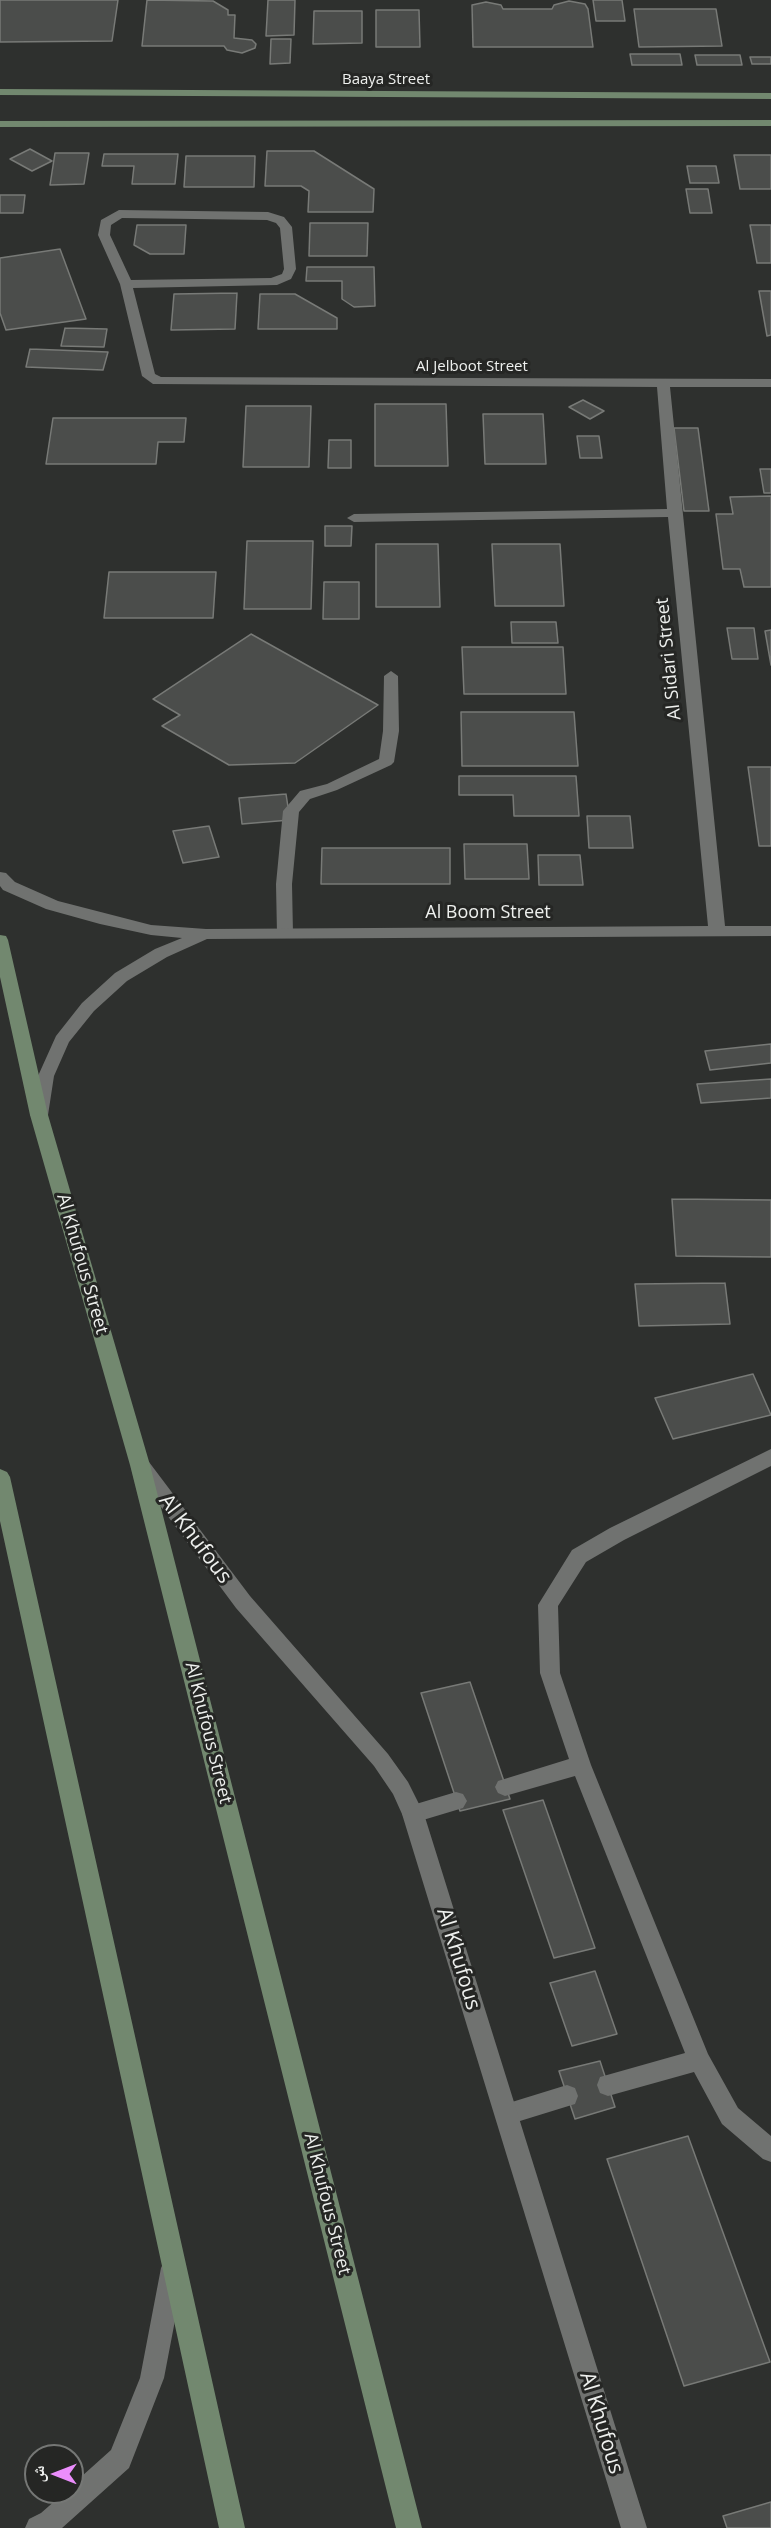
<!DOCTYPE html>
<html>
<head>
<meta charset="utf-8">
<style>
	body { margin:0 }
	#map { position:relative; width:771px; height:2528px; overflow:hidden; background:#2e302e; font-family:"Open Sans","Noto Naskh Arabic",sans-serif }
	canvas { display:block }
	.north { position:absolute; left:24px; top:2444px; width:60px; height:60px; box-sizing:border-box; background:#252624; border:2px solid #757775; border-radius:50%; rotate:270deg; font-size:16px; font-weight:700; line-height:24px; text-align:center; color:#eef0ee }
	.north::after { content:''; display:block; margin:auto; width:21px; height:27px; background:#eb8dfc; clip-path:polygon(50% 0,100% 100%,50% 72%,0 100%) }
</style>
</head>
<body>
<div id="map">
<canvas width="771" height="2528"></canvas>
<div class="north">ش</div>
</div>
<script>
const context = document.querySelector('canvas').getContext('2d');
context.lineJoin = 'round';
function fillPath(path, color) {
  context.fillStyle = color;
  context.fill(path, 'evenodd');
}
function poly(rows) {
  const path = new Path2D();
  for (const r of rows) {
    path.moveTo(r[0], r[1]);
    for (let i = 2; i < r.length; i += 2) path.lineTo(r[i], r[i + 1]);
  }
  return path;
}
function stroke(path, color, width, dash) {
  context.strokeStyle = color;
  context.lineWidth = width;
  context.lineCap = dash ? 'butt' : 'round';
  context.setLineDash(dash || []);
  context.stroke(path);
}
function label(font, color, halo, rows, align = 'center') {
  context.font = font + ' "Open Sans",sans-serif';
  context.lineWidth = 6;
  context.setLineDash([]);
  context.textBaseline = 'middle';
  context.strokeStyle = halo;
  context.fillStyle = color;
  for (const [text, x, y, turn = 0] of rows) {
    context.save();
    context.translate(x, y);
    context.rotate((+turn || 0) * Math.PI / 180);
    context.textAlign = isNaN(turn) ? turn : align;
    if (halo) context.strokeText(text, 0, 0);
    context.fillText(text, 0, 0);
    context.restore();
  }
}
const building = poly([
	[0,0,118,0,112,41,0,42,0,0],
	[147,0,213,1,228,10,228,15,235,15,234,38,252,40,256,44,255,48,242,53,227,50,224,46,142,46,147,0],
	[268,0,295,0,294,35,266,36,268,0],
	[593,0,622,0,625,21,596,21,593,0],
	[569,1,585,4,588,9,593,47,473,47,472,5,486,2,501,5,503,9,552,9,554,5,569,1],
	[634,9,716,9,722,46,639,47,634,9],
	[376,10,419,10,420,47,376,47,376,10],
	[314,11,362,11,362,43,313,44,314,11],
	[271,39,291,39,290,63,270,64,271,39],
	[630,54,680,54,682,65,632,65,630,54],
	[695,55,740,55,742,65,697,65,695,55],
	[750,57,771,57,771,64,752,64,750,57],
	[30,149,52,161,32,171,10,159,30,149],
	[267,151,314,151,374,189,373,212,308,212,309,191,301,186,265,186,267,151],
	[55,153,89,153,84,184,50,185,55,153],
	[104,154,178,154,175,184,132,184,134,166,102,166,104,154],
	[734,155,771,155,771,189,740,189,734,155],
	[186,156,255,156,254,187,184,187,186,156],
	[687,166,716,166,719,183,690,183,687,166],
	[686,189,708,189,712,213,690,213,686,189],
	[0,195,25,195,23,213,0,213,0,195],
	[310,223,368,223,367,256,309,256,310,223],
	[137,225,186,225,184,254,150,254,134,245,137,225],
	[750,225,771,225,771,263,757,263,750,225],
	[60,249,86,319,6,330,0,313,0,258,60,249],
	[307,267,374,267,375,306,354,307,342,299,342,281,306,281,307,267],
	[759,291,771,291,771,335,767,336,759,291],
	[237,293,235,329,171,330,174,294,237,293],
	[260,294,295,294,337,318,337,329,258,329,260,294],
	[65,328,107,329,104,347,61,346,65,328],
	[30,349,108,352,103,370,26,367,30,349],
	[583,400,604,411,590,419,569,407,583,400],
	[375,404,446,404,448,466,375,466,375,404],
	[246,406,311,406,309,467,243,467,246,406],
	[483,414,543,414,546,464,485,464,483,414],
	[53,418,186,418,184,442,158,442,156,464,46,464,53,418],
	[674,428,698,428,709,511,684,511,674,428],
	[577,436,599,436,602,458,580,458,577,436],
	[329,440,351,440,351,468,328,468,329,440],
	[760,469,771,469,771,493,764,493,760,469],
	[771,496,771,587,744,587,740,569,723,569,716,514,733,514,730,497,771,496],
	[325,526,352,526,351,546,325,546,325,526],
	[247,541,313,541,311,609,244,609,247,541],
	[376,544,438,544,440,607,376,607,376,544],
	[492,544,560,544,564,606,495,606,492,544],
	[109,572,216,572,213,618,104,618,109,572],
	[324,582,359,582,359,619,323,619,324,582],
	[511,622,556,622,558,643,512,643,511,622],
	[727,628,754,628,758,659,732,659,727,628],
	[771,630,771,665,765,631,771,630],
	[251,634,378,705,295,763,229,765,162,726,180,715,153,699,251,634],
	[462,647,563,647,566,694,464,694,462,647],
	[461,712,574,712,578,766,462,766,461,712],
	[748,767,771,767,771,846,759,846,748,767],
	[459,776,576,776,579,816,514,816,513,795,459,795,459,776],
	[286,794,290,820,242,824,239,798,286,794],
	[587,816,630,816,633,848,589,848,587,816],
	[209,826,219,857,183,863,173,831,209,826],
	[464,844,527,844,529,879,465,879,464,844],
	[322,848,450,848,450,884,321,884,322,848],
	[538,855,580,855,583,885,539,885,538,855],
	[771,1044,771,1063,710,1070,705,1051,771,1044],
	[771,1079,771,1098,701,1103,697,1084,771,1079],
	[672,1199,771,1200,771,1257,676,1256,672,1199],
	[725,1283,730,1324,639,1326,635,1284,725,1283],
	[753,1374,771,1415,673,1439,655,1398,753,1374],
	[470,1682,510,1799,460,1811,421,1693,470,1682],
	[543,1800,595,1948,554,1958,503,1810,543,1800],
	[595,1971,617,2034,572,2046,550,1983,595,1971],
	[600,2061,615,2107,575,2119,559,2071,600,2061],
	[688,2136,770,2362,684,2386,607,2159,688,2136],
	[771,2502,771,2528,727,2528,723,2516,771,2502]
]);
fillPath(building, '#4b4d4b');
stroke(building, '#787a77', 1.5);
fillPath(poly([
	[391,671,398,676,399,731,394,762,391,765,337,790,310,799,299,812,292,884,293,934,291,938,279,938,277,934,276,884,283,811,300,791,327,784,379,759,383,731,384,676,391,671],
	[771,1449,771,1466,624,1540,586,1562,558,1606,560,1673,591,1765,708,2054,738,2108,771,2136,771,2162,763,2159,722,2124,694,2072,608,2096,600,2093,597,2085,600,2077,685,2053,575,1776,505,1796,498,1793,495,1787,498,1781,569,1759,540,1673,538,1605,572,1550,610,1528,771,1449],
	[456,1792,463,1794,467,1801,463,1808,413,1823,406,1821,402,1814,406,1807,456,1792],
	[567,2085,575,2088,578,2096,575,2104,507,2125,499,2122,496,2114,499,2106,567,2085]
]), '#707270');
fillPath(poly([
	[119,210,268,212,284,217,292,227,296,269,291,279,277,285,133,288,155,374,161,377,771,379,771,387,670,387,725,926,771,926,771,936,207,939,167,957,127,981,94,1011,69,1042,54,1076,48,1115,45,1119,39,1121,33,1119,30,1115,38,1076,56,1036,82,1003,115,973,155,949,182,938,151,935,100,924,46,909,3,890,0,886,0,872,6,873,15,882,58,901,151,925,206,929,708,926,668,517,354,522,347,518,354,514,667,509,657,387,153,384,142,376,120,284,98,235,101,220,119,210],
	[122,218,267,220,276,223,280,228,284,269,282,274,271,278,131,280,110,235,111,225,122,218],
	[142,1459,149,1462,250,1596,388,1754,408,1782,424,1814,647,2528,621,2528,402,1814,393,1794,374,1766,236,1608,135,1472,132,1467,135,1462,142,1459],
	[173,2256,181,2260,185,2268,164,2378,129,2468,62,2528,25,2528,29,2519,41,2513,65,2492,72,2492,72,2485,111,2450,140,2378,161,2268,165,2260,173,2256]
]), '#707270');
fillPath(poly([
	[0,89,771,93,771,99,0,95,0,89],
	[771,120,771,126,0,127,0,121,771,120],
	[0,935,6,936,8,940,48,1115,150,1465,422,2528,396,2528,130,1465,30,1115,0,977,0,935],
	[0,1469,7,1472,10,1477,245,2528,219,2528,0,1521,0,1469]
]), '#72886f');
label('15px', '#eef0ee', '#252624', [
	["Baaya Street",386,80],
	["Al Jelboot Street",472,367]
]);
label('18px', '#eef0ee', '#252624', [
	["Al Sidari Street",669,659,-96],
	["Al Boom Street",488,913],
	["Al Khufous Street",82,1264,74],
	["Al Khufous Street",208,1733,76],
	["Al Khufous Street",327,2204,76]
]);
label('21px', '#eef0ee', '#252624', [
	["Al Khufous",195,1539,53],
	["Al Khufous",458,1959,73],
	["Al Khufous",601,2423,73]
]);
</script>
</body>
</html>
